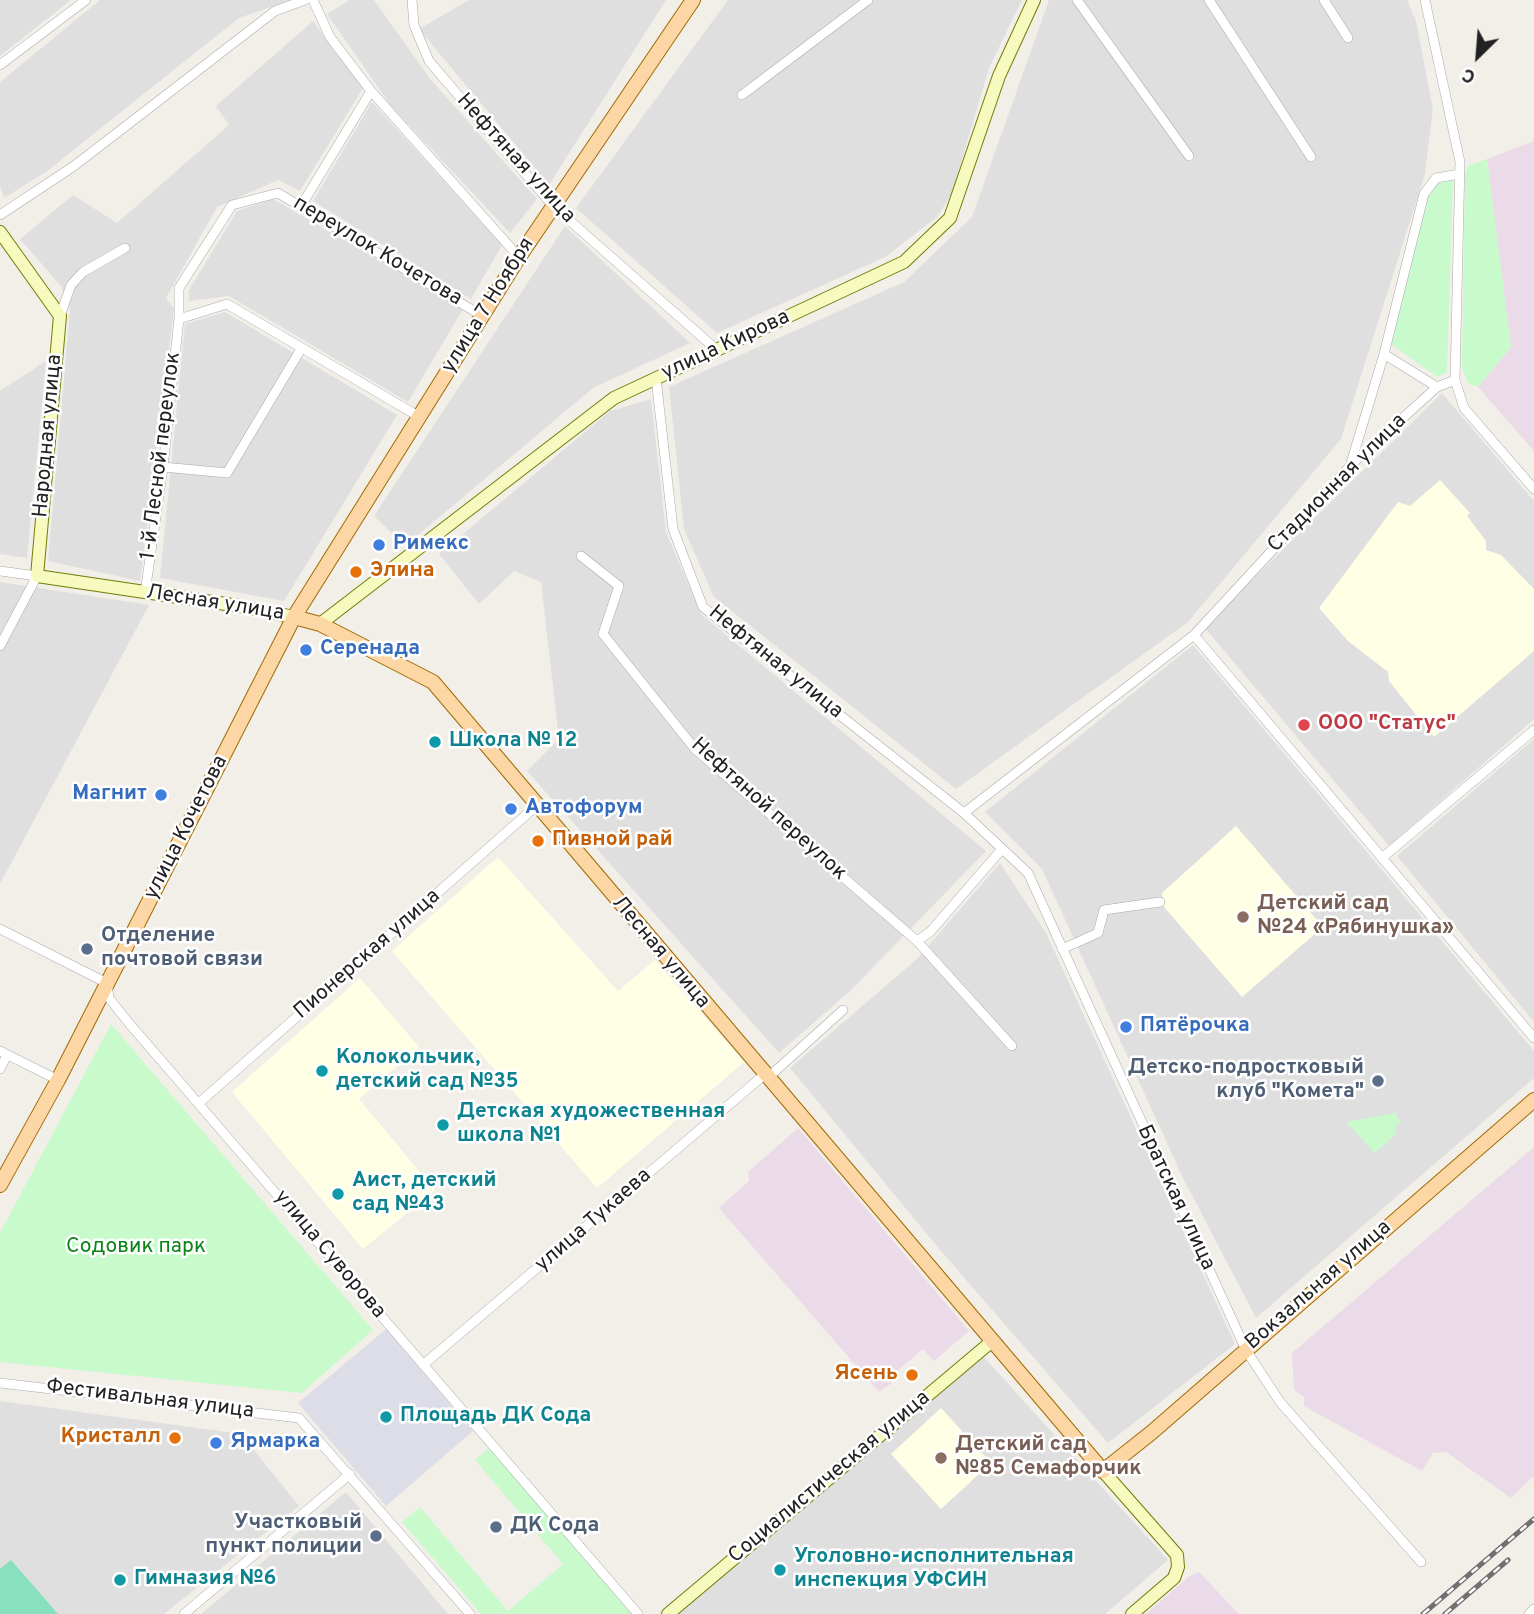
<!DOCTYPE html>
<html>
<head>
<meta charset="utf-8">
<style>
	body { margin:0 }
	#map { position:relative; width:1534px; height:1614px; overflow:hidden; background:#f2efe9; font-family:Overpass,sans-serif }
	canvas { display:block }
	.north { position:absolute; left:1443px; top:21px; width:70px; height:70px; -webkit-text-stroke:5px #fff; paint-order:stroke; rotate:205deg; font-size:19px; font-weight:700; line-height:28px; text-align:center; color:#222 }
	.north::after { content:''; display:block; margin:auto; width:24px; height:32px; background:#222; clip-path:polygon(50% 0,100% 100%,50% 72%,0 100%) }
</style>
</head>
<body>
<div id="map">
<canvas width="1534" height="1614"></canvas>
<div class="north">С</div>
</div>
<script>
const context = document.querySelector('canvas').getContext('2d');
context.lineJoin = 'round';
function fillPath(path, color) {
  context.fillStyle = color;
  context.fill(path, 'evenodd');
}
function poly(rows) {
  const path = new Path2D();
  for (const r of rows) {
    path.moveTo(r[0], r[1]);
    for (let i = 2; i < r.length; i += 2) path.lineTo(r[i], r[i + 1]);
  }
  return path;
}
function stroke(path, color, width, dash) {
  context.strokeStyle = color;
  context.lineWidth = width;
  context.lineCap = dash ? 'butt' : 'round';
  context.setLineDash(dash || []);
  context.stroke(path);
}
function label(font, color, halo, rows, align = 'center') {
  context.font = font + ' Overpass,sans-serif';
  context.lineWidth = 5;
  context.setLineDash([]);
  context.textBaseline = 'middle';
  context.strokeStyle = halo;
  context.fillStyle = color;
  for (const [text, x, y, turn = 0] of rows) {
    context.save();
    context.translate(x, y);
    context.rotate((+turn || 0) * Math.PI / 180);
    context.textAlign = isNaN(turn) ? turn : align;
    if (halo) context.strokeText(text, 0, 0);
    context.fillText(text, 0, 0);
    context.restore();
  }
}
fillPath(poly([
	[0,0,71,0,0,56],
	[100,0,290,0,239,18,46,172,4,198,0,186,0,82],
	[349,0,374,0,431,80,537,199,510,233,391,106,327,14],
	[469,0,666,0,549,185,419,29],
	[728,0,1022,0,989,68,952,193,937,217,885,257,717,333,576,208],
	[1049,0,1407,0,1416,21,1433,109,1425,174,1341,439,1188,622,956,789,714,597,684,529,669,387,904,282,972,217],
	[313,21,363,88,300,191,278,180,217,207,166,298,174,309,140,581,48,561,70,310,61,286,20,239,73,195,117,223,229,125,216,106],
	[372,102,502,245,471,299,313,201],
	[273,199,463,309,408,402,229,296,189,301,189,290,237,211],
	[565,226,690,343,593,388,405,546,374,516],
	[225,312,397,415,284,601,160,578,185,324],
	[46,361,27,558,0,554,0,391],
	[1442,393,1534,501,1534,719,1389,846,1204,627],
	[651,399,666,532,701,614,986,851,850,991,779,1053,527,771,559,739,541,582,514,571,479,604,439,554,610,411],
	[0,582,149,605,0,884],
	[1193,645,1534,1051,1534,1078,1256,1318,1183,1178,1042,869,985,812],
	[1534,739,1534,1022,1397,856],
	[1000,863,1046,933,1235,1344,1108,1443,940,1250,790,1068,917,959],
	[982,1355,1168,1560,1105,1614,671,1614],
	[0,1401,241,1434,299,1506,164,1614,0,1614],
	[346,1492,448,1614,201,1614]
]), '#e0dfdf');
fillPath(poly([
	[1534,141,1534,451,1478,387,1511,347,1487,159],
	[798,1128,969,1331,934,1361,923,1349,888,1379,892,1383,879,1392,719,1208,749,1181,748,1172],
	[1534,1147,1534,1476,1511,1498,1446,1452,1433,1453,1422,1471,1304,1406,1304,1397,1294,1390,1292,1353],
	[1199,1572,1239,1614,1146,1614,1188,1577]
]), '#ebdbe8');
fillPath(poly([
	[1440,480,1470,513,1467,516,1486,541,1486,550,1501,555,1534,589,1534,651,1434,737,1389,681,1388,672,1348,641,1319,608,1398,502,1410,506],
	[1236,826,1323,927,1242,997,1164,907,1162,893],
	[498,857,618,991,655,960,744,1062,597,1188,392,951],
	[360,978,419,1047,359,1099,435,1190,363,1249,232,1092],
	[941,1408,991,1463,941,1509,891,1454]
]), '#ffffe5');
fillPath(poly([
	[1487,159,1511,347,1478,387,1468,383,1462,367,1465,175,1468,166],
	[1453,180,1447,372,1437,377,1391,344,1427,197,1436,184],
	[111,1024,373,1330,302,1393,0,1362,0,1233],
	[1395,1113,1401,1122,1394,1128,1397,1133,1375,1153,1346,1122],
	[489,1448,631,1614,481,1614,402,1522,420,1507,508,1611,563,1564,475,1460]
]), '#c8facc');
fillPath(poly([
	[11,1560,58,1614,0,1614,0,1569]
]), '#88e0be');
fillPath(poly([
	[386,1329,473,1431,386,1506,298,1403]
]), '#dddde8');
const street = poly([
	[313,0,330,37,371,91,519,257],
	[412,0,414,25,429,61,553,206,717,350],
	[1077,0,1189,156],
	[1209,0,1311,157],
	[1324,0,1348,38],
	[0,65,86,0],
	[742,95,868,0],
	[301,206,371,91],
	[0,215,74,166,275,11,305,0],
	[60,316,71,285,83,272,125,248],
	[179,319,227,304,418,416],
	[1384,354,1437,387],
	[656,378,673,529,703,607,964,813,1028,873,1246,1350,1280,1402,1421,1562],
	[1455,380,1464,408,1534,489],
	[1351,463,1384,354,1424,194,1436,178,1460,174],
	[163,467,227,473,301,349],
	[581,556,619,586,603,634,695,749,917,941,1012,1046],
	[0,571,37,576,0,646],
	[145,593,163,467,179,319,179,288,232,205,278,193,484,317],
	[1194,635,1534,1038],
	[964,813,1194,635,1351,465,1437,387,1455,380,1460,162,1425,0],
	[1382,858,1534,730],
	[0,929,107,983,109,998,128,1022,638,1614],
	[917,941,930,932,1002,849],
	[1062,949,1098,933,1104,910,1160,902],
	[0,1051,58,1080],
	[0,1069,7,1055],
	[199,1103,535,807],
	[423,1365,764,1075,772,1074,843,1010],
	[0,1383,299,1418,470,1614],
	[184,1614,350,1474],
	[1529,1614,1534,1609]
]);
const secondary = poly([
	[0,232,60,316,37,576,239,606,294,617],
	[320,624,614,398,904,262,950,218,999,76,1034,0],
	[1103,1471,1177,1555,1178,1567,1174,1578,1132,1614],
	[668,1614,991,1342]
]);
const primary = poly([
	[294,617,320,624,433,682,1103,1471,1151,1433,1534,1100],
	[0,1185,58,1080,294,617,519,257,693,0]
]);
stroke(street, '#a9a9a9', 10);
stroke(secondary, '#707d05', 14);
stroke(primary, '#a06b00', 16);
stroke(street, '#fff', 9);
stroke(secondary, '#f7fabf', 12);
stroke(primary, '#fcd6a4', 14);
const rail = poly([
	[1423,1614,1534,1519],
	[1445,1614,1508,1560]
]);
stroke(rail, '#707070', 5);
stroke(rail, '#fff', 2.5, [8]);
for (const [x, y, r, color] of [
	[379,545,7,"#3f7fe0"],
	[356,572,7,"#e8710a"],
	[306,650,7,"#3f7fe0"],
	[1304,725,7,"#e0444e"],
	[435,742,7,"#0f9aa8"],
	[161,795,7,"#3f7fe0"],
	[511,809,7,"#3f7fe0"],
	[538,841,7,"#e8710a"],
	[1243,917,7,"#8d6e63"],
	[87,949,7,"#5c6f8a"],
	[1126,1027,7,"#3f7fe0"],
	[322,1071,7,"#0f9aa8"],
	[1378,1081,7,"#5c6f8a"],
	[443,1125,7,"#0f9aa8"],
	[338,1194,7,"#0f9aa8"],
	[912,1375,7,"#e8710a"],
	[386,1417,7,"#0f9aa8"],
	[175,1438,7,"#e8710a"],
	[216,1443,7,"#3f7fe0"],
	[941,1458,7,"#8d6e63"],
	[496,1527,7,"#5c6f8a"],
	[376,1536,7,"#5c6f8a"],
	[780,1570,7,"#0f9aa8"],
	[120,1580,7,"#0f9aa8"]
]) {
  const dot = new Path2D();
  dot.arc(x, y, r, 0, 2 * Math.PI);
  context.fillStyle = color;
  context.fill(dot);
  stroke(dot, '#fff', 2.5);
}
label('21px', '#222', '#fff', [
	["Нефтяная улица",515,159,48],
	["переулок Кочетова",377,252,31],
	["улица 7 Ноября",489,306,-58],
	["улица Кирова",726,346,-25],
	["Народная улица",49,436,-85],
	["1-й Лесной переулок",162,456,-83],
	["Стадионная улица",1338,484,-45],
	["Лесная улица",215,604,9],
	["Нефтяная улица",775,663,39],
	["Нефтяной переулок",768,810,42],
	["улица Кочетова",187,828,-63],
	["Лесная улица",660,953,50],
	["Пионерская улица",368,955,-41],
	["Братская улица",1175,1198,65],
	["улица Тукаева",594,1221,-41],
	["улица Суворова",329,1255,50],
	["Вокзальная улица",1319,1286,-41],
	["Фестивальная улица",150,1400,7],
	["Социалистическая улица",830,1478,-40]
]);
label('bold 21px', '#366cbe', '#fff', [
	["Римекс",393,545],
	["Серенада",320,650],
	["Магнит",147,795,"right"],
	["Автофорум",525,809],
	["Пятёрочка",1140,1027],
	["Ярмарка",230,1443]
], 'left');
label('bold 21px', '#c56008', '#fff', [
	["Элина",370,572],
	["Пивной рай",552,841],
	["Ясень",898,1375,"right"],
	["Кристалл",161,1438,"right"]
], 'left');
label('bold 21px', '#be3a42', '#fff', [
	["ООО \"Статус\"",1318,725]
], 'left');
label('bold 21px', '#0d838f', '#fff', [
	["Школа № 12",449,742],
	["Колокольчик,",336,1059],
	["детский сад №35",336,1083],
	["Детская художественная",457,1113],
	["школа №1",457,1137],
	["Аист, детский",352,1182],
	["сад №43",352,1206],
	["Площадь ДК Сода",400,1417],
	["Уголовно-исполнительная",794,1558],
	["инспекция УФСИН",794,1582],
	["Гимназия №6",134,1580]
], 'left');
label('bold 21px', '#785e54', '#fff', [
	["Детский сад",1257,905],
	["№24 «Рябинушка»",1257,929],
	["Детский сад",955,1446],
	["№85 Семафорчик",955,1470]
], 'left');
label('bold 21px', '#4e5e75', '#fff', [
	["Отделение",101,937],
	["почтовой связи",101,961],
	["Детско-подростковый",1364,1069,"right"],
	["клуб \"Комета\"",1364,1093,"right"],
	["Участковый",362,1524,"right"],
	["пункт полиции",362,1548,"right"],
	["ДК Сода",510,1527]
], 'left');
label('21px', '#0c8416', '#fff', [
	["Содовик парк",136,1248]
]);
</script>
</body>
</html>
